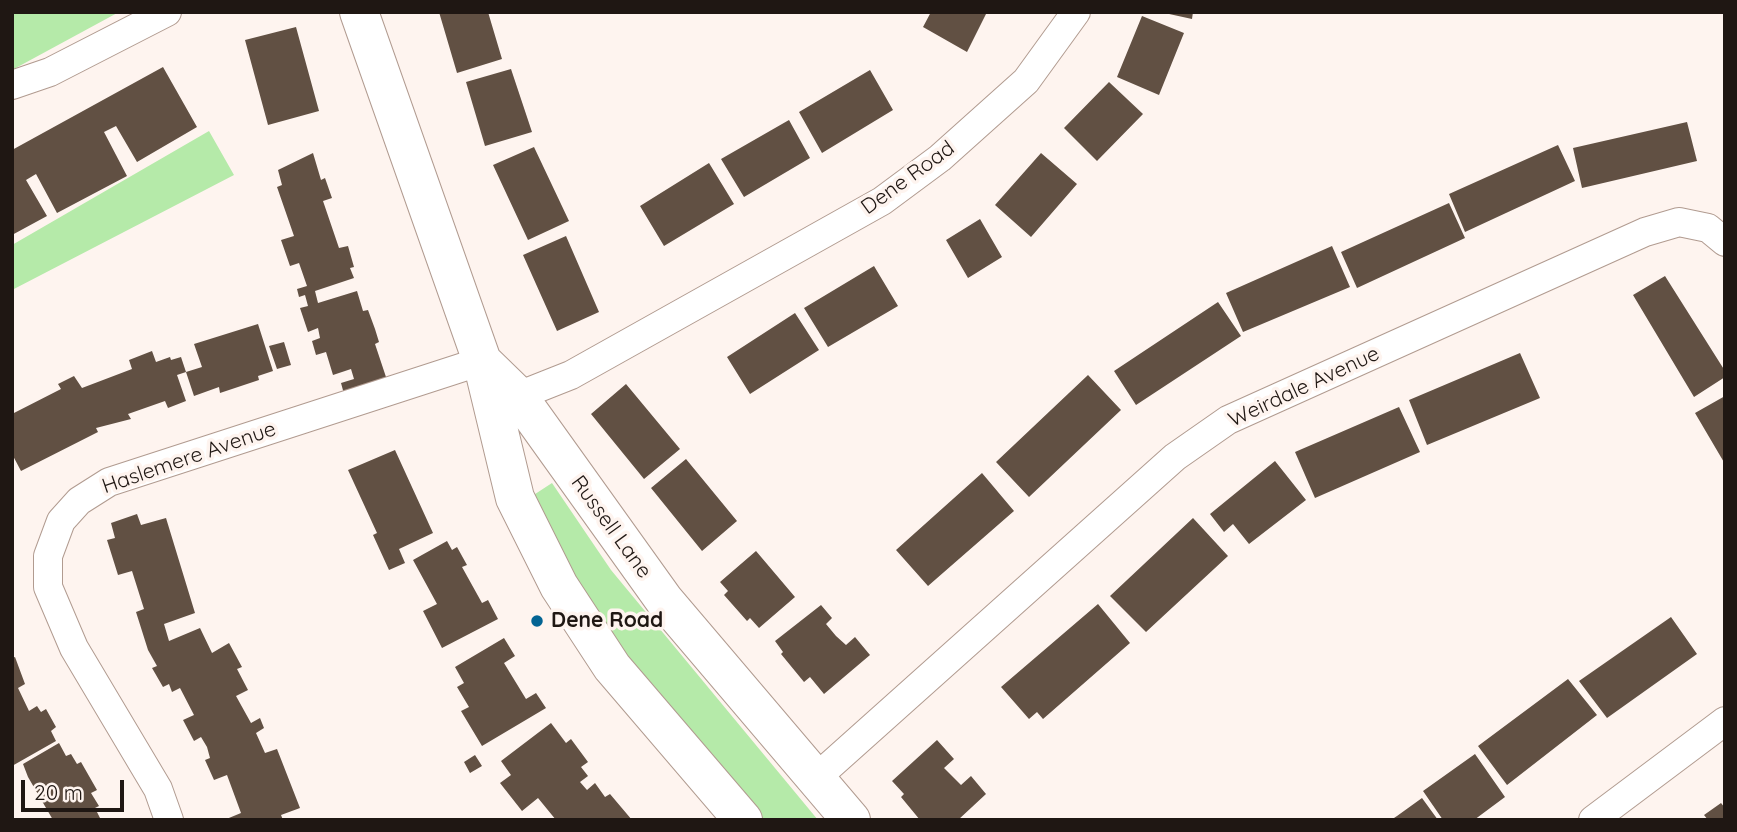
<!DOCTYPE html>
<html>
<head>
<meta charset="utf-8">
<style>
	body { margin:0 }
	#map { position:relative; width:1737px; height:832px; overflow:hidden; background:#fef4ef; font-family:Quicksand,sans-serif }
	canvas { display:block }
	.frame { position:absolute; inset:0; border:14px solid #1f1713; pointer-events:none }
	.scale { position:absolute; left:21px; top:780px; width:103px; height:32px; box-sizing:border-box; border:4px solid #1f1713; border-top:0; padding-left:9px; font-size:21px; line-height:24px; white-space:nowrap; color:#1f1713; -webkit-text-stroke:5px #fef4ef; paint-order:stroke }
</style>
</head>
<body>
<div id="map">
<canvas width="1737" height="832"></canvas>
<div class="frame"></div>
<div class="scale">20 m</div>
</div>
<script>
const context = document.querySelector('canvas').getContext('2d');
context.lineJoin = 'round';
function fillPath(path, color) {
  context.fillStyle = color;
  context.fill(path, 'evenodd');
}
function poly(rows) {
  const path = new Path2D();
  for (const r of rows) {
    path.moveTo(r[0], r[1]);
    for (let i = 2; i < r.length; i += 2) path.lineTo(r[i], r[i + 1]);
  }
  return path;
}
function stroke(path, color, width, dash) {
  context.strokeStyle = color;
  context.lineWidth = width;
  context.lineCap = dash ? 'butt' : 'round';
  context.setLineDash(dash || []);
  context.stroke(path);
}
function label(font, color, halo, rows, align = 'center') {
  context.font = font + ' Quicksand,sans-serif';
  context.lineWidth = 7;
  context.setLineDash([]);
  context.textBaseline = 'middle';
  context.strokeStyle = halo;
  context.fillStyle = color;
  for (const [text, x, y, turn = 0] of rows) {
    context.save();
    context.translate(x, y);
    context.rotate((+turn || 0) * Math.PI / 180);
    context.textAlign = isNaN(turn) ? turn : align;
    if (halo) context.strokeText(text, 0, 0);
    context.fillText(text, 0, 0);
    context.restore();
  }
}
fillPath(poly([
	[12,12,119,12,12,70],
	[209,131,234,175,12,290,12,245],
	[552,483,611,570,818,820,748,820,627,672,529,498]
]), '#b5eaa9');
fillPath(poly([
	[439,12,488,12,502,59,457,73],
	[931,12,987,12,967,52,923,27],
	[1160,12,1193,12,1192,19],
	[1142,16,1184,33,1159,95,1117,77],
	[296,27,319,111,268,125,245,40],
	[163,67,197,127,137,162,116,126,104,132,127,176,57,213,36,174,26,180,47,216,12,235,12,150],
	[511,69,532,132,485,146,466,82],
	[870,70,893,110,822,153,799,112],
	[1109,82,1143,114,1097,161,1064,128],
	[789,120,810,158,744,197,721,159],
	[1687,122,1697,161,1582,188,1573,148],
	[1558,145,1575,181,1465,232,1449,194],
	[534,147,569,221,528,240,493,165],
	[313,153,321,180,325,178,332,198,323,201,339,248,348,246,354,267,350,268,354,278,315,291,318,303,357,291,363,311,368,310,375,329,379,342,375,344,387,380,344,394,341,383,354,379,351,369,333,375,326,352,316,355,312,341,320,338,318,328,308,332,300,308,308,306,305,295,299,297,297,289,307,286,299,263,290,266,281,240,294,236,277,187,282,185,278,170],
	[1041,153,1077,184,1031,237,995,205],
	[709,163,734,204,664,246,640,206],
	[1449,203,1465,238,1357,288,1341,252],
	[980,219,1002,257,968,278,946,240],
	[566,236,599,312,557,331,523,255],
	[1332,246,1350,287,1243,332,1226,293],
	[874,266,898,306,828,347,804,308],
	[1665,276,1725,371,1725,377,1694,397,1633,295],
	[1218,302,1241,336,1136,405,1114,371],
	[795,313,819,350,750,394,727,357],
	[258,324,273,371,258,376,259,380,220,393,219,387,194,396,186,372,202,367,194,344],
	[284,342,291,365,277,369,269,346],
	[152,351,156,362,170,357,171,360,181,357,186,372,177,375,186,401,168,408,165,401,128,414,131,419,96,428,98,432,21,471,12,454,12,414,61,389,58,384,74,376,82,388,132,369,129,360],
	[1520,353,1540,398,1427,445,1409,400],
	[1088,375,1121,410,1029,497,996,462],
	[626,384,680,449,644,479,591,414],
	[1725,396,1725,464,1695,413],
	[1399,407,1420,452,1315,498,1295,452],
	[395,450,433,533,399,549,405,563,389,570,373,535,377,533,348,470],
	[686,459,737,521,702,551,651,488],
	[1275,461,1306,500,1249,544,1233,524,1224,532,1210,514],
	[982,473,1014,511,928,586,896,550],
	[137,514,141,525,166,518,195,613,164,624,169,641,200,628,212,653,229,643,242,667,237,669,248,690,236,696,251,723,260,718,264,728,256,733,265,753,277,749,300,808,281,815,283,820,224,820,241,813,227,775,214,780,205,760,210,758,207,747,201,737,194,741,183,720,194,715,180,688,172,692,169,684,163,687,152,668,157,666,148,650,136,612,144,609,132,571,118,575,107,540,115,538,111,523],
	[1193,518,1228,556,1146,632,1110,596],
	[447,541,452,550,457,547,467,565,462,567,482,603,488,600,498,619,442,648,423,611,437,604,413,560],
	[756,551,795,597,759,628,750,618,747,621,724,595,728,591,720,582],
	[1098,604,1130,643,1043,719,1037,712,1029,719,1001,687],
	[821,605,832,618,826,624,836,636,846,645,855,637,870,655,824,694,810,677,804,682,781,654,783,652,775,641],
	[1671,617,1697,654,1607,718,1579,681],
	[504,638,515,656,504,663,526,699,536,693,546,708,482,746,461,711,469,707,457,687,464,683,455,667],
	[15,657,25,684,18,688,29,711,37,706,41,712,46,709,56,727,51,731,56,741,12,766,12,658],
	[1568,679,1597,715,1507,785,1478,746],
	[551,723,566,743,571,739,588,762,581,767,588,776,580,782,587,790,595,783,605,797,610,794,632,820,556,820,538,798,522,811,500,783,511,775,501,761],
	[937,740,954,759,944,768,961,785,971,776,986,794,958,820,920,820,901,797,904,794,892,781],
	[59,743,66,756,71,754,77,764,81,762,97,790,91,793,99,806,95,808,101,820,53,820,28,777,23,764],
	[1475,754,1505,797,1474,820,1443,820,1423,791],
	[475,755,482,766,470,773,464,762],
	[1422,798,1438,820,1391,820,1397,816],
	[1721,803,1725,808,1725,820,1708,820,1704,815]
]), '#615043');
const minor = poly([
	[12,85,50,72,167,12],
	[518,396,571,375,882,201,940,158,1026,81,1076,12],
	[816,778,1175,457,1228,420,1645,232,1679,222,1708,228,1725,242],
	[169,820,158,789,74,648,48,587,48,556,61,521,79,501,109,482,482,361],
	[1593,820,1725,721]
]);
const secondary = poly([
	[359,12,482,361,515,498,559,586,612,667,743,820],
	[482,361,518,396,664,600,851,820]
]);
stroke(minor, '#b19b90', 30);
stroke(secondary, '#b19b90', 40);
stroke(minor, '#fff', 28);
stroke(secondary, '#fff', 38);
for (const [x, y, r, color] of [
	[537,621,7,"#036493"]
]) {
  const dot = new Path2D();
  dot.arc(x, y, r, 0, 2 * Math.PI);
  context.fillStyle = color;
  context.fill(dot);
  stroke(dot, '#fef4ef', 2.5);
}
label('21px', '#1f1713', '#fef4ef', [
	["Dene Road",908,178,-36],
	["Weirdale Avenue",1304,387,-25],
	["Haslemere Avenue",189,458,-19],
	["Russell Lane",611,527,54]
]);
label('bold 21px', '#1f1713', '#fef4ef', [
	["Dene Road",551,621]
], 'left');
</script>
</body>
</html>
